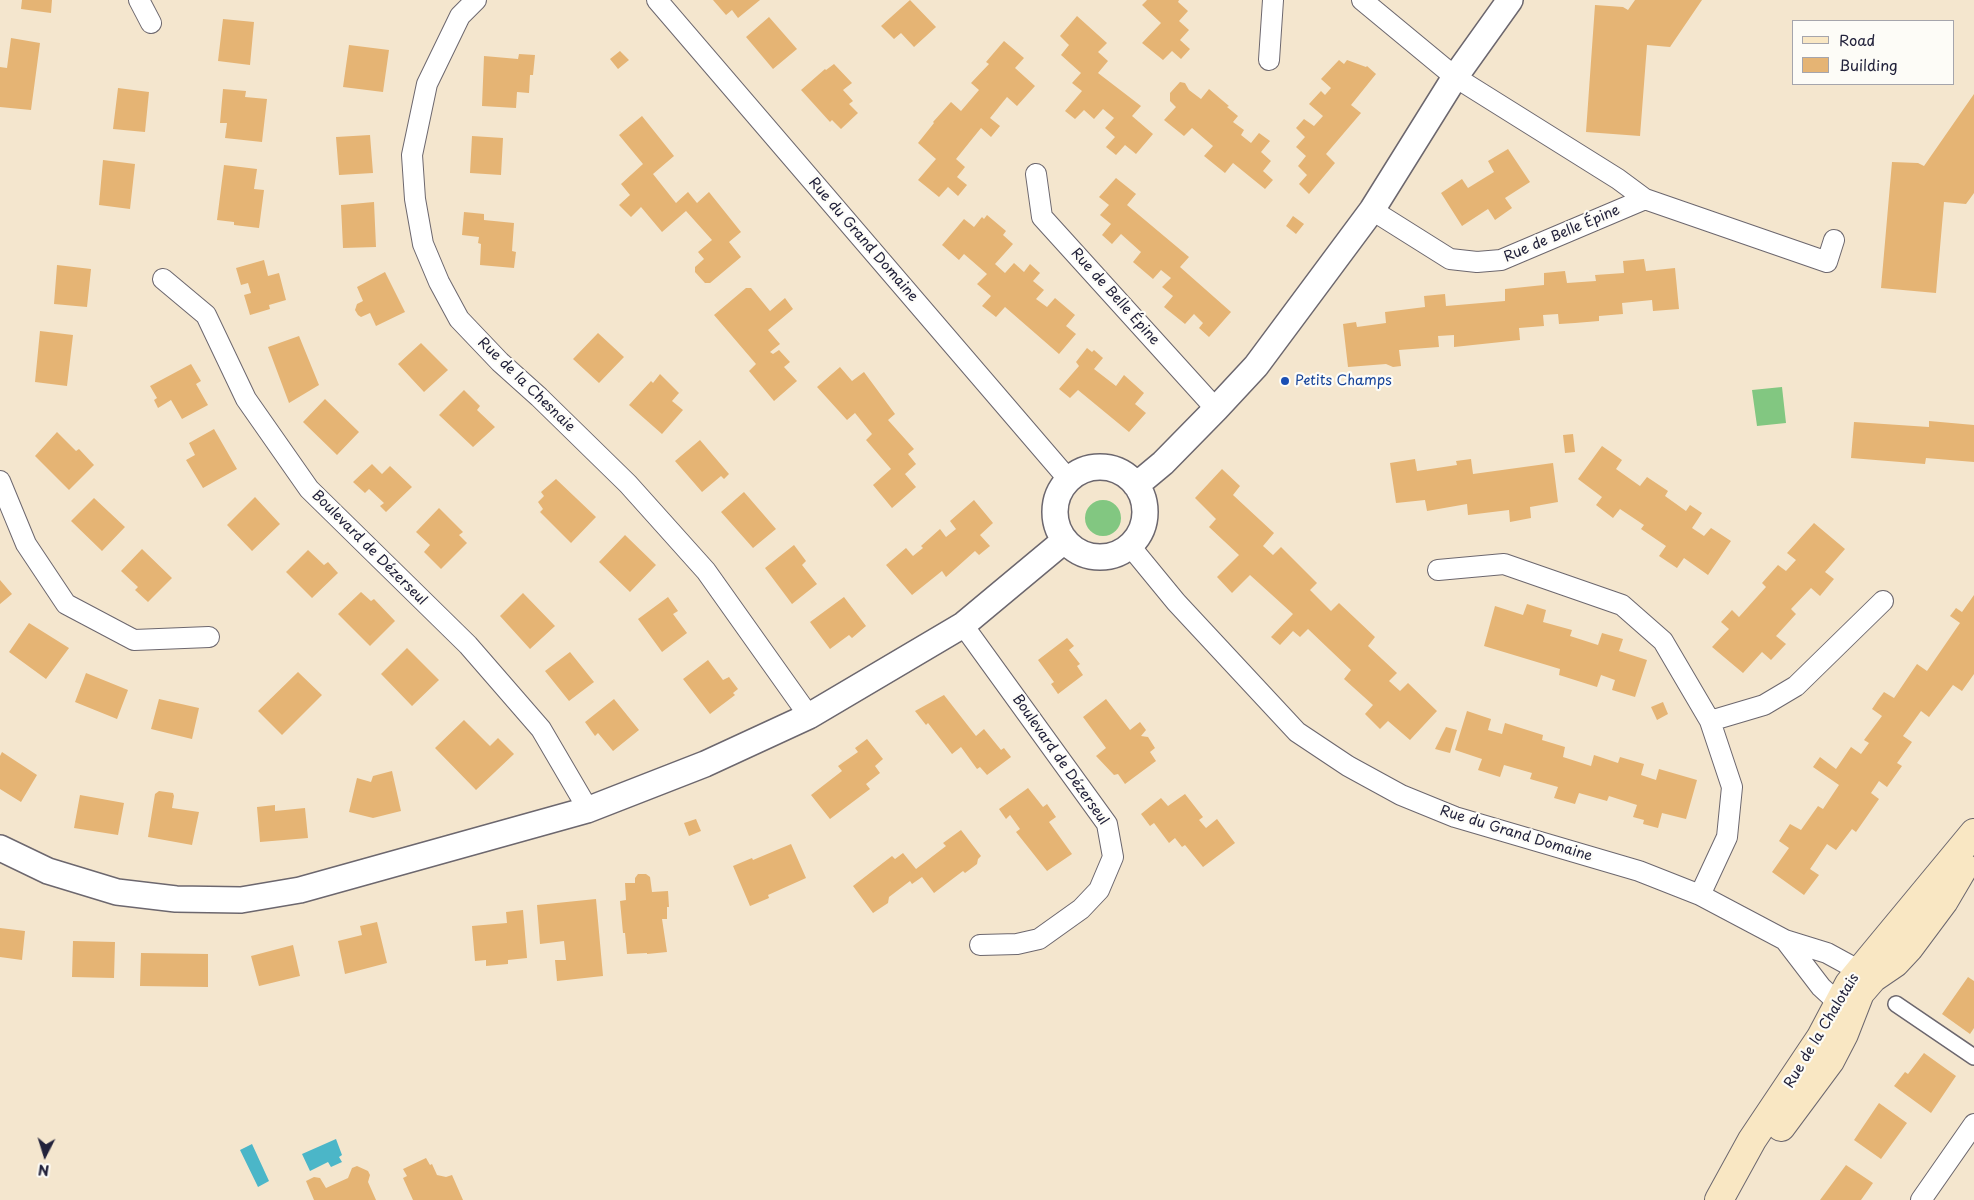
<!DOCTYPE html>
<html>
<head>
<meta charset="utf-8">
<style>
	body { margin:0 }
	#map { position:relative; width:1974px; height:1200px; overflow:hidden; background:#f4e6ce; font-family:"Playpen Sans",sans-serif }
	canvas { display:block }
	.legend { position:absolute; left:1792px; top:20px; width:162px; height:65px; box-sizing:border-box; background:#fdfcf7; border:1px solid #a5a5ac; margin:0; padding:6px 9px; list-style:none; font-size:15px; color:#22223b }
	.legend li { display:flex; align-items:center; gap:10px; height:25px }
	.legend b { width:25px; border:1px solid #a5a5ac }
	.north { position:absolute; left:20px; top:1130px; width:50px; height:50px; -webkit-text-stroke:4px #fdfcf7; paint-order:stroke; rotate:185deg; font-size:14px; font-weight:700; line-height:20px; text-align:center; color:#22223b }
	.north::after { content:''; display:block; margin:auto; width:18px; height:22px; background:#22223b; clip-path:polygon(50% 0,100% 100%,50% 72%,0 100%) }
</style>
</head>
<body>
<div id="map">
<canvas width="1974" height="1200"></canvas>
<ul class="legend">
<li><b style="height:6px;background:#f9e7c3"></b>Road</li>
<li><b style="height:14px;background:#e5b474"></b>Building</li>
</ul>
<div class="north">N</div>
</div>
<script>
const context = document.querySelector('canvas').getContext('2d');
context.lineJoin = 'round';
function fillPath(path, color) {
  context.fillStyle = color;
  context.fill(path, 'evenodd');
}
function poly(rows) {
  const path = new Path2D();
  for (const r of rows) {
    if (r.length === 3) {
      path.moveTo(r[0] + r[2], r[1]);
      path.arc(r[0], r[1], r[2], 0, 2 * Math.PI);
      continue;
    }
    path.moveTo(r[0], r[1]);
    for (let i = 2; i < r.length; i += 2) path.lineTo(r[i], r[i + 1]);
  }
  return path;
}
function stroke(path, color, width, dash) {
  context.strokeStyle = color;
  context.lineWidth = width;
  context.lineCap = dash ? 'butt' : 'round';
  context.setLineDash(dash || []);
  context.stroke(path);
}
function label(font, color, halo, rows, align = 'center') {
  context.font = font + ' "Playpen Sans",sans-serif';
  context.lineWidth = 4.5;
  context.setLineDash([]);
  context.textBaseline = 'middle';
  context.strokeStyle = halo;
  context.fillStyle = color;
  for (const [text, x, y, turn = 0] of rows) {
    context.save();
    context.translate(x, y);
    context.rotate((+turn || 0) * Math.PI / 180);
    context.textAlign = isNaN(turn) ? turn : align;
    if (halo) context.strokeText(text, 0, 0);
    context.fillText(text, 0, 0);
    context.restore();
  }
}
fillPath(poly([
	[1782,387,1786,423,1757,426,1752,390],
	[1103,518,18]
]), '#82c781');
fillPath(poly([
	[336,1139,342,1155,339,1157,342,1162,331,1167,328,1162,310,1171,302,1154],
	[252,1144,269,1181,258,1187,240,1150]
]), '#4bb6c8');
fillPath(poly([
	[22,0,52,0,51,13,21,9],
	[713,0,760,0,738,18,732,10,726,15],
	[910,0,936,27,914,47,901,33,894,39,881,26],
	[1147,0,1179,0,1178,2,1188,11,1179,21,1189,30,1180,40,1190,49,1181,59,1172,51,1163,60,1142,43,1161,23,1142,5],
	[1635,0,1702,0,1670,47,1647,45,1640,136,1586,132,1595,5,1623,7,1628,10],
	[1077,16,1107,43,1098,52,1108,61,1098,73,1141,106,1132,116,1153,134,1136,154,1125,145,1116,155,1106,147,1115,137,1105,128,1114,118,1103,109,1094,119,1084,110,1075,119,1065,111,1082,91,1072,83,1081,73,1061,55,1069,45,1060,36],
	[769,17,797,49,773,69,746,37],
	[223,19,254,22,250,65,218,61],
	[11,38,40,43,31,110,0,107,0,67,7,68],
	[1004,41,1024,58,1015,68,1035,86,1017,106,1007,97,990,118,1000,126,991,137,981,128,956,159,965,167,957,177,967,185,958,196,948,187,939,197,918,180,936,159,918,143,934,123,933,122,951,102,961,111,979,90,971,83,989,64,986,62],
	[349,45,389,50,383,92,343,87],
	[620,51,629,60,618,69,610,59],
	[519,54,535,55,533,75,530,75,529,93,517,92,516,108,482,106,484,56,518,59],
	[1339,60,1344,64,1347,60,1366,67,1367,66,1376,74,1351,105,1361,113,1326,154,1335,163,1309,194,1299,184,1307,175,1298,166,1306,156,1296,147,1305,137,1296,128,1304,119,1314,126,1323,116,1309,104,1321,91,1325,95,1331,88,1321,79],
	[834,64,852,83,843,90,853,101,849,104,858,113,841,129,832,120,830,122,801,90,825,69,826,70],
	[1180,82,1185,83,1189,90,1201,99,1209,89,1229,106,1227,107,1238,116,1233,122,1244,130,1241,135,1251,143,1259,133,1270,141,1261,152,1271,161,1263,171,1273,180,1265,189,1233,163,1225,173,1204,156,1213,146,1192,128,1184,136,1164,120,1176,107,1170,101,1170,93],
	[118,88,149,92,145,132,113,129],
	[223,89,246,91,245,97,267,99,262,142,225,138,227,123,220,123],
	[1974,94,1974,193,1966,204,1944,202,1936,293,1881,288,1892,162,1918,163,1924,166],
	[642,116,674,156,653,174,676,203,688,192,697,203,709,192,741,232,729,242,741,257,710,283,705,283,695,272,695,267,704,259,698,252,712,240,686,211,662,232,641,207,631,217,619,205,630,195,621,184,643,164,619,135],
	[370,135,373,173,339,175,336,137],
	[472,136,503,138,501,175,470,173],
	[1508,149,1530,182,1505,198,1512,208,1495,220,1488,209,1462,226,1441,193,1462,179,1468,188,1494,172,1488,161],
	[103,160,135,164,130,209,99,205],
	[224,165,257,169,254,189,264,190,259,228,234,225,234,222,217,220],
	[1116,178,1136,194,1127,205,1189,257,1180,267,1231,312,1209,337,1199,328,1203,323,1194,314,1185,324,1164,307,1173,296,1162,287,1171,278,1161,270,1153,279,1133,262,1141,252,1121,234,1112,244,1102,235,1111,224,1100,215,1109,205,1099,197],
	[374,202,376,247,343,248,341,205],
	[464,212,484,214,484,220,514,223,512,251,516,252,514,268,480,265,481,244,478,243,479,237,462,235],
	[987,215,1006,231,1003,235,1013,244,995,264,1005,273,1014,263,1024,272,1030,264,1040,273,1033,281,1044,290,1036,299,1047,307,1055,298,1075,315,1066,326,1076,334,1059,354,1005,307,996,317,982,306,991,296,977,284,987,274,964,254,959,260,942,245,964,219,974,227,982,217,984,219],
	[1293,216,1304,224,1296,234,1286,226],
	[1644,259,1646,271,1675,268,1679,309,1653,311,1652,300,1622,303,1623,314,1599,316,1599,321,1575,323,1559,324,1558,314,1543,315,1544,326,1519,328,1520,340,1454,347,1454,335,1438,336,1439,347,1399,350,1401,366,1393,367,1386,364,1348,367,1343,324,1356,322,1357,327,1386,323,1385,312,1425,307,1424,296,1445,294,1446,306,1505,301,1505,289,1544,285,1544,273,1565,271,1567,283,1596,281,1595,275,1624,273,1623,261],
	[264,260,268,276,279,273,286,300,269,305,270,309,250,315,244,295,251,293,248,283,241,285,236,268],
	[57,265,91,269,87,307,54,304],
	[385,272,405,312,376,326,370,313,361,317,358,315,355,310,357,304,363,301,357,287],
	[746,288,751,288,770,311,785,298,793,309,768,330,780,344,770,352,773,354,779,350,790,362,784,367,797,381,774,401,749,371,756,364,714,315],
	[40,331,73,335,67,386,35,382],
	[598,333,624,357,599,383,573,359],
	[299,336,319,385,289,403,268,347],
	[421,343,448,370,424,392,398,364],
	[1087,348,1092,352,1094,350,1103,358,1094,369,1116,386,1124,375,1144,393,1135,404,1146,413,1129,432,1078,390,1070,398,1059,389,1079,366,1076,362],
	[191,364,201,381,196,384,208,405,182,419,171,400,158,408,154,400,157,398,150,386],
	[840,367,852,381,864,372,895,414,888,420,914,449,908,454,916,464,905,474,916,487,892,508,873,485,891,469,866,440,872,434,855,413,847,420,817,387],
	[660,374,679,393,672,401,683,410,662,434,629,405,651,381,653,383],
	[464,390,480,406,477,410,495,427,473,447,439,415],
	[325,399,359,432,337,455,303,422],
	[1929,421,1974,425,1974,462,1926,458,1925,464,1851,458,1854,422,1929,427],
	[214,429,237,469,203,488,186,460,195,455,189,443],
	[57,432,76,451,79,449,94,465,69,490,35,456],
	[1573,434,1575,452,1565,453,1563,435],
	[700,440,729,474,724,479,721,476,702,492,675,461],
	[1602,446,1622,460,1616,469,1640,486,1647,477,1668,491,1665,496,1686,511,1690,505,1702,513,1692,528,1704,536,1711,528,1731,541,1708,575,1684,558,1677,568,1659,556,1666,546,1641,529,1644,525,1620,509,1613,518,1596,505,1602,497,1578,479],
	[1415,459,1417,471,1457,465,1456,461,1471,459,1473,474,1553,463,1558,502,1530,507,1531,518,1510,522,1509,510,1468,515,1467,504,1427,511,1425,500,1396,503,1390,463],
	[372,464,382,474,390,466,412,487,386,512,380,506,384,503,369,489,365,493,353,482],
	[1222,469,1240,486,1233,495,1274,533,1263,546,1273,555,1281,547,1317,583,1310,590,1331,611,1339,603,1375,637,1368,646,1397,673,1389,681,1400,691,1408,683,1437,711,1410,740,1388,721,1380,729,1365,714,1373,705,1344,679,1351,670,1308,629,1300,637,1293,631,1280,645,1271,637,1293,614,1250,575,1232,593,1217,577,1239,555,1209,527,1216,519,1195,498],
	[556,479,596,517,571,543,540,512,543,509,538,502,544,496,541,492],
	[744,492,776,529,753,548,721,512],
	[255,497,280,524,252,551,227,525],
	[94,498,125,527,102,551,71,521],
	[974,500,993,523,980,535,990,546,979,555,975,551,946,577,942,571,912,595,886,565,906,548,913,556,923,548,921,546,940,529,946,537,956,529,950,521],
	[439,508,463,532,459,535,467,543,441,569,424,552,430,545,416,532],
	[1814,523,1845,549,1825,572,1834,579,1820,596,1811,588,1791,609,1796,614,1776,636,1786,644,1771,660,1762,652,1743,673,1712,647,1729,629,1721,622,1732,610,1739,617,1766,587,1762,583,1778,565,1786,571,1796,560,1787,553],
	[625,535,656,565,630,592,599,562],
	[794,545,806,561,802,565,817,584,792,604,765,568],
	[142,549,172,578,148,602,135,590,138,587,121,571],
	[308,550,324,565,328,562,338,573,312,598,286,572],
	[0,580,12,594,0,604],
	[361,592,371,601,374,599,395,621,370,646,338,614],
	[523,593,555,626,530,649,500,616],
	[1974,595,1974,674,1962,691,1953,685,1929,717,1921,711,1903,736,1912,742,1897,763,1902,766,1887,787,1879,781,1871,793,1879,799,1856,832,1852,829,1836,850,1827,844,1810,869,1819,875,1804,895,1772,872,1789,848,1779,841,1790,824,1801,830,1818,806,1823,809,1839,785,1813,767,1820,757,1836,769,1851,747,1861,754,1869,743,1864,740,1882,716,1872,709,1878,700,1884,692,1894,698,1917,664,1927,671,1960,623,1950,616,1956,608,1962,612],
	[668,597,678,611,673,614,687,633,662,652,638,619],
	[844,597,866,626,852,638,849,635,830,649,810,622],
	[1527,604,1546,610,1543,622,1572,630,1570,636,1598,645,1602,633,1623,639,1619,651,1647,660,1635,697,1612,690,1615,680,1601,675,1597,687,1559,675,1560,669,1484,646,1495,606,1523,615],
	[29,623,69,648,46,679,9,652],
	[1067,638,1074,646,1069,650,1080,664,1077,666,1083,675,1058,694,1051,684,1054,682,1038,660],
	[407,648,439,680,412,706,381,674],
	[570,652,594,682,569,701,545,671],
	[708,660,723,680,729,677,738,689,733,693,735,695,710,714,683,679],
	[298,672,322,695,282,735,258,711],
	[86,673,128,690,117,719,75,702],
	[944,695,976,736,984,729,1001,750,1004,748,1011,757,987,775,980,767,977,769,961,747,952,754,928,723,926,725,915,711],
	[159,699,199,708,192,739,151,729],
	[614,699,639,730,613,751,598,733,595,736,585,722],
	[1106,699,1130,730,1140,722,1146,730,1141,736,1148,737,1155,748,1150,752,1156,761,1125,784,1118,774,1114,775,1096,756,1106,748,1083,717],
	[1663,702,1668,714,1657,720,1651,707],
	[1467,711,1491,719,1488,730,1502,734,1505,723,1543,735,1542,740,1565,747,1563,757,1591,766,1594,755,1618,763,1620,757,1644,764,1641,775,1656,780,1659,769,1697,780,1686,819,1662,813,1658,828,1643,824,1644,820,1633,817,1637,805,1609,796,1607,801,1579,793,1575,804,1554,798,1558,787,1530,779,1532,773,1504,765,1500,777,1478,770,1482,759,1455,750],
	[464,720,490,746,498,738,514,754,476,790,435,748],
	[1446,727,1457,730,1450,753,1435,749],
	[867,739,883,759,875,766,880,773,866,784,870,789,830,819,811,795,842,771,838,766,858,752,855,748],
	[2,752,37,775,21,802,0,789,0,756],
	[392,771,401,811,373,818,349,812,357,778,371,782,373,776],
	[1028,788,1043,807,1047,804,1056,817,1049,822,1072,854,1047,871,1016,832,1020,829,1010,815,1006,819,999,809],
	[159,791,173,793,174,796,172,808,199,812,192,845,148,837,155,794],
	[1185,794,1203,817,1199,820,1206,828,1217,819,1235,843,1203,867,1185,845,1182,847,1175,838,1169,843,1154,823,1150,826,1141,814,1161,798,1168,806],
	[80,795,124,803,118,835,74,828],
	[275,805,275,811,305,808,308,838,260,842,257,807],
	[696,819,701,831,689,836,684,823],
	[961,830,981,856,978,859,977,864,965,873,963,871,934,893,922,877,912,884,910,881,889,897,888,903,873,913,853,886,892,856,895,859,903,853,916,869,946,846,943,843],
	[791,844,806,878,768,895,769,898,750,906,733,866,752,858,753,860],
	[638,874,646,874,650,877,652,892,668,891,669,907,667,907,667,919,662,919,667,952,647,954,647,953,627,954,625,933,623,933,620,901,626,900,625,883,635,883,635,878],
	[596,899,603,976,557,981,555,960,566,960,564,941,540,944,537,905],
	[523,910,527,958,508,960,508,964,486,966,486,960,475,961,472,926,507,923,506,912],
	[377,922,387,963,345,974,338,941,362,935,360,926],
	[0,928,25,931,22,960,0,957],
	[73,941,115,942,114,978,72,977],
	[293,945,300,976,259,986,251,956],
	[141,953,208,954,208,987,140,986],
	[1968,977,1974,981,1974,1028,1970,1034,1942,1014],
	[1924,1053,1956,1076,1931,1113,1894,1086,1905,1072,1908,1074],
	[1879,1103,1907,1123,1881,1159,1854,1140],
	[426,1158,430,1165,432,1164,437,1175,446,1177,452,1175,463,1200,413,1200,403,1178,407,1176,403,1169],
	[1846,1165,1873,1183,1861,1200,1820,1200],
	[357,1166,368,1171,370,1175,368,1182,376,1200,314,1200,306,1181,314,1177,320,1178,326,1188,348,1178,352,1168]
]), '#e5b474');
const pedestrian = poly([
	[1896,1004,1974,1057]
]);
const minor = poly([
	[139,0,151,23],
	[476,0,460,16,427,84,412,155,415,199,423,244,439,282,459,319,500,362,539,397,628,484,706,571,809,716],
	[657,0,1069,480],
	[1362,0,1455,77,1618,179,1645,199],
	[1269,60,1273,0],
	[1036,174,1042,217,1216,409],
	[1372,210,1450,259,1477,262,1501,260,1645,199,1827,262,1834,240],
	[163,279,206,315,246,399,309,489,468,645,541,729,582,799,587,810],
	[0,481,26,544,66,604,134,640,209,637],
	[1130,546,1176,602,1297,732,1348,766,1401,795,1455,817,1639,871,1700,895,1785,940,1827,953,1871,977],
	[1438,570,1504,564,1622,605,1663,641,1710,721,1732,787,1727,837,1700,895],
	[963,625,1107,824,1113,857,1099,890,1081,909,1039,939,1017,944,980,945],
	[1710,721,1764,705,1796,686,1883,601],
	[1785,940,1821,987,1848,1012],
	[1921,1200,1974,1124]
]);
const tertiary = poly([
	[1100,512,45],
	[1135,484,1145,478,1163,463,1216,409,1256,366,1372,210,1455,77,1510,0],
	[0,848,48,871,117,892,176,899,241,900,300,890,587,810,705,764,809,716,963,625,1065,540]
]);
const secondary = poly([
	[1781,1127,1830,1061,1844,1034,1860,993,1873,978,1895,963,1909,948,1944,901,1964,867],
	[1719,1200,1752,1140,1821,1037,1849,984,1974,833]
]);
stroke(pedestrian, '#6c676e', 18);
stroke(minor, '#6c676e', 22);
stroke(tertiary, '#6c676e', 28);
stroke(secondary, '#6c676e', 30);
stroke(pedestrian, '#fff', 15);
stroke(minor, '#fff', 20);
stroke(tertiary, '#fff', 25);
stroke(secondary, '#f9e7c3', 28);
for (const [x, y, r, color] of [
	[1285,381,5,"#1a4fb4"]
]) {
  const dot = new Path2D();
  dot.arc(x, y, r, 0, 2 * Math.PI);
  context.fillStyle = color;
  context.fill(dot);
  stroke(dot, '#fdfcf7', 2);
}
label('14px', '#22223b', '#fdfcf7', [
	["Rue de Belle Épine",1562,234,-23],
	["Rue du Grand Domaine",863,240,49],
	["Rue de Belle Épine",1115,297,48],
	["Rue de la Chesnaie",526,385,44],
	["Boulevard de Dézerseul",369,548,45],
	["Boulevard de Dézerseul",1060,760,55],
	["Rue du Grand Domaine",1516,834,17],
	["Rue de la Chalotais",1822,1031,-59]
]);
label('14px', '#164399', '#fdfcf7', [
	["Petits Champs",1295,381]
], 'left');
</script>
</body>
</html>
